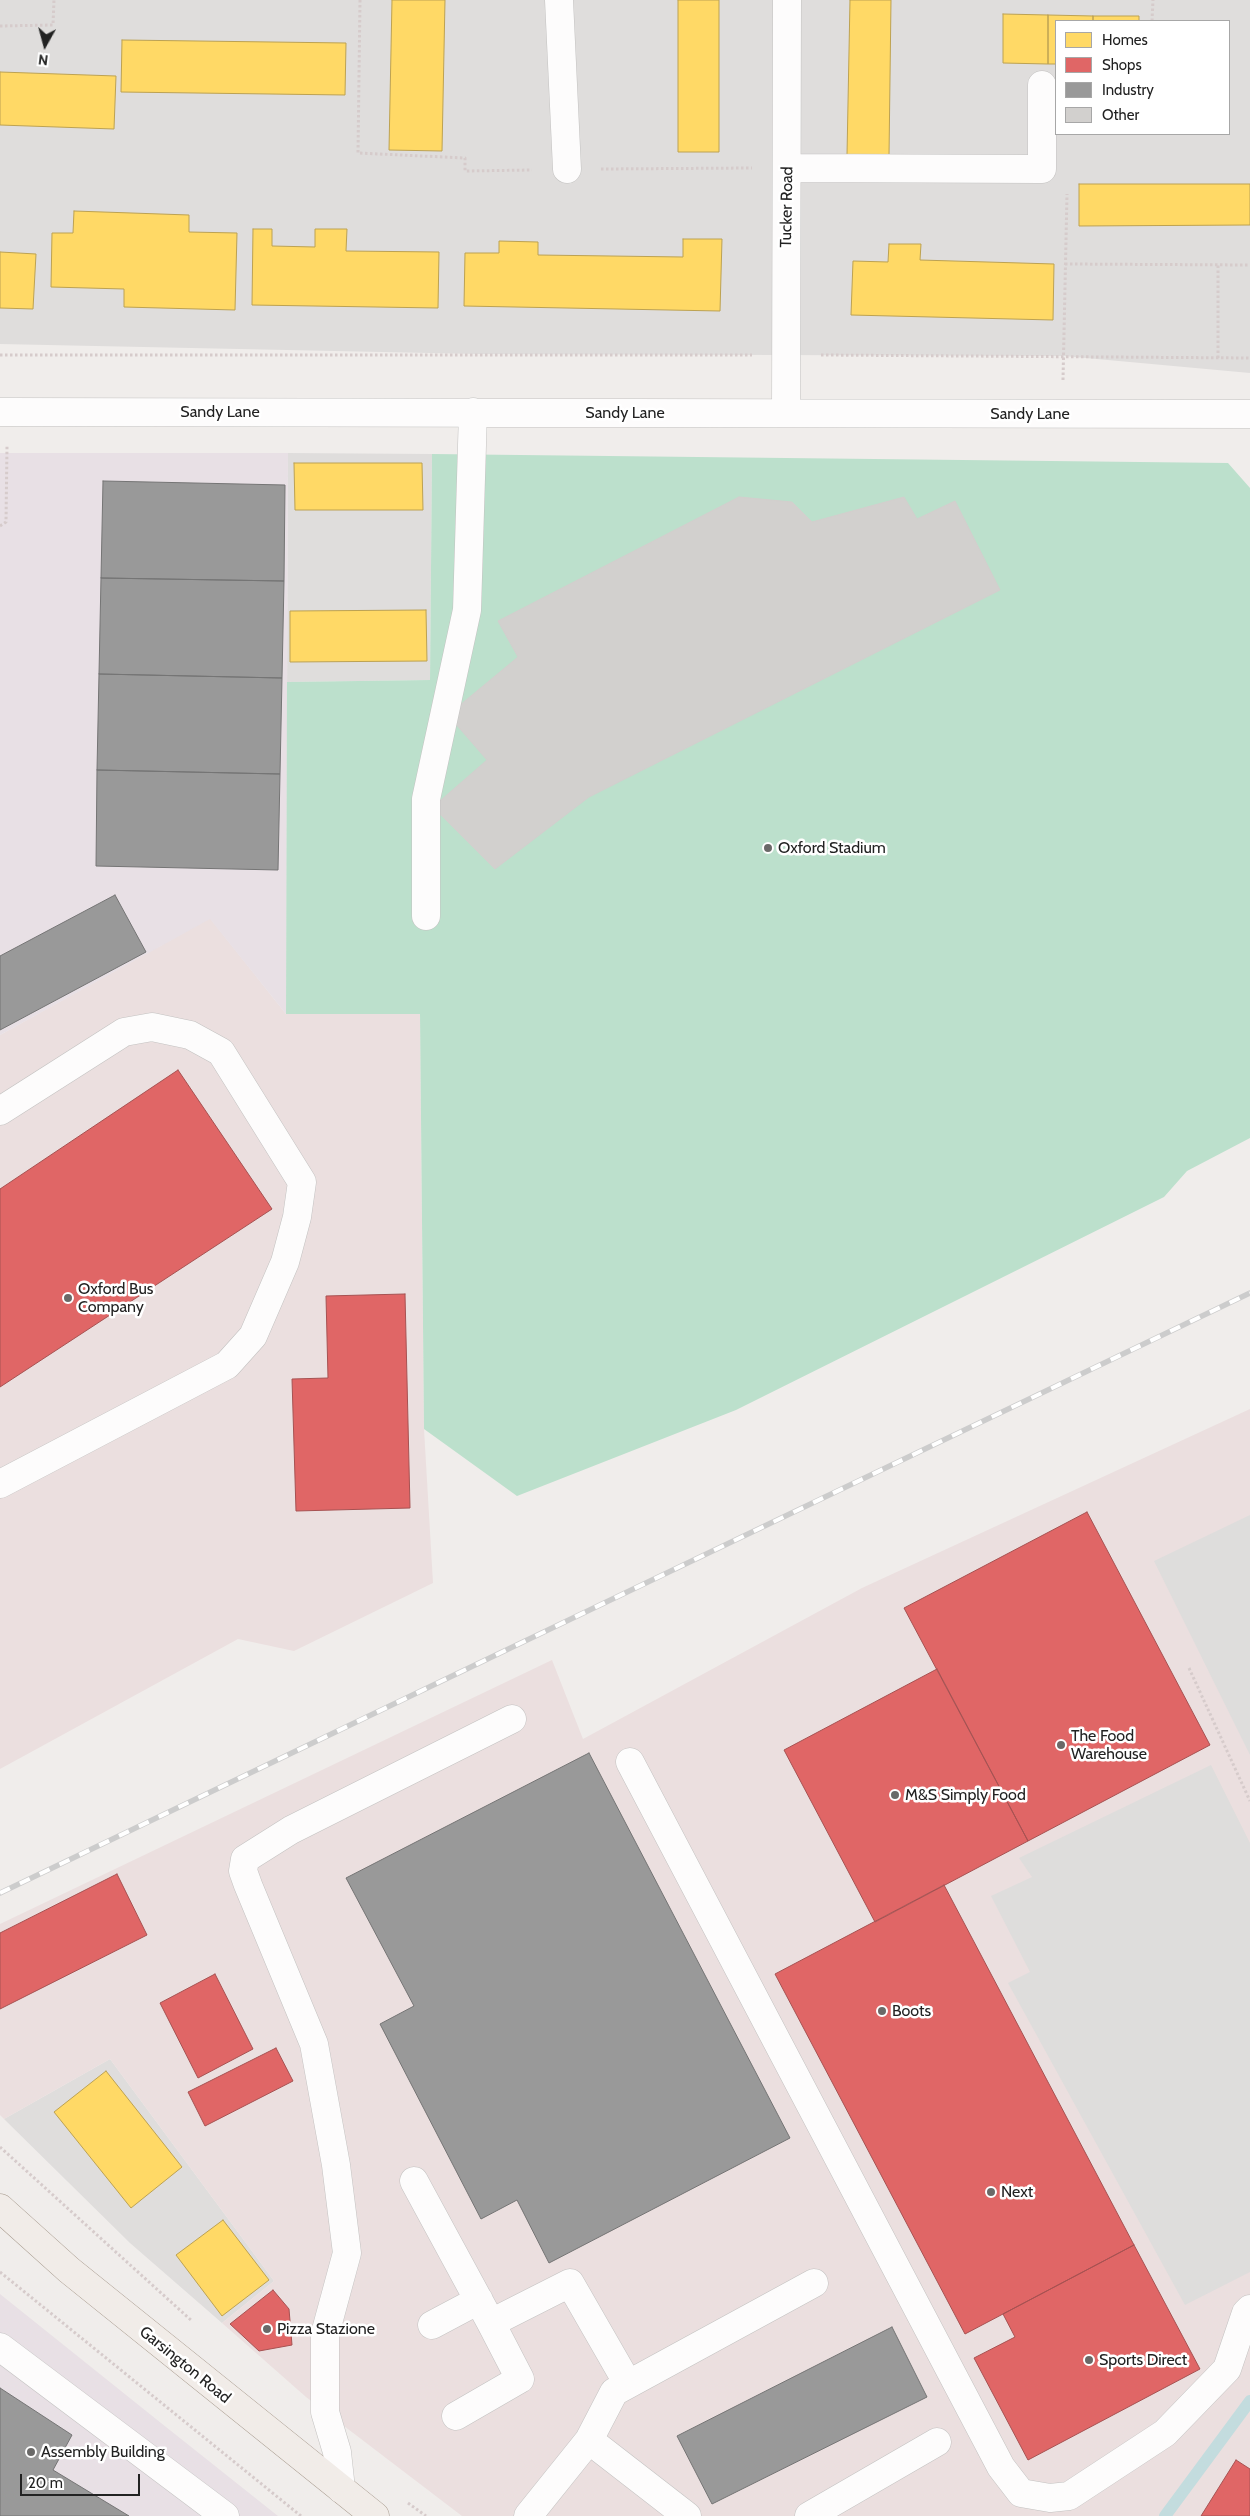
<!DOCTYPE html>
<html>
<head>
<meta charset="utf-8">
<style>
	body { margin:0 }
	#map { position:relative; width:1250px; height:2516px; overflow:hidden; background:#f0edeb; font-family:Cabin,sans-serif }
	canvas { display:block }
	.legend { position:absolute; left:1055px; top:20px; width:175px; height:115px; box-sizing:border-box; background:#fff; border:1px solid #a7a7a7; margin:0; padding:6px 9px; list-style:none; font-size:15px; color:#222 }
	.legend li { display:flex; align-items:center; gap:10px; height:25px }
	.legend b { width:25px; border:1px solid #a7a7a7 }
	.north { position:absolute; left:20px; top:20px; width:50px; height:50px; -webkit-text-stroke:4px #fff; paint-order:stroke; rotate:187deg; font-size:14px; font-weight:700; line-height:20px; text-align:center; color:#222 }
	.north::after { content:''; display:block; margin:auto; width:18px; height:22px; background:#222; clip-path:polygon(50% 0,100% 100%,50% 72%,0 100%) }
	.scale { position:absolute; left:20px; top:2474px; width:120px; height:22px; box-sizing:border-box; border:2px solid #222; border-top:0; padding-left:6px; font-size:15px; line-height:18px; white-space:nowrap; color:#222; -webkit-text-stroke:4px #fff; paint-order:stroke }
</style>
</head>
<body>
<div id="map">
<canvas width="1250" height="2516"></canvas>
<ul class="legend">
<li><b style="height:14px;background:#ffd966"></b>Homes</li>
<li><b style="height:14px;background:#e06666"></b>Shops</li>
<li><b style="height:14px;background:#999"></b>Industry</li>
<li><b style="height:14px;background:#d2d0ce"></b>Other</li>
</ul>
<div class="north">N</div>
<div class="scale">20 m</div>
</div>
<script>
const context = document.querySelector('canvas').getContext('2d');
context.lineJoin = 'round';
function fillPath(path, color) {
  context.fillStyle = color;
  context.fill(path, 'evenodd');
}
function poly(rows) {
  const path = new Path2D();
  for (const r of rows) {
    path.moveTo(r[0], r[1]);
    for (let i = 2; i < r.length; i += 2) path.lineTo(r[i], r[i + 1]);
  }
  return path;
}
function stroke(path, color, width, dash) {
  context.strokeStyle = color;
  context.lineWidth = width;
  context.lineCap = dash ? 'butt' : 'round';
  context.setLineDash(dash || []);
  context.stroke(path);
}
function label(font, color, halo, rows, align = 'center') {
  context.font = font + ' Cabin,sans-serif';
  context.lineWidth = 5;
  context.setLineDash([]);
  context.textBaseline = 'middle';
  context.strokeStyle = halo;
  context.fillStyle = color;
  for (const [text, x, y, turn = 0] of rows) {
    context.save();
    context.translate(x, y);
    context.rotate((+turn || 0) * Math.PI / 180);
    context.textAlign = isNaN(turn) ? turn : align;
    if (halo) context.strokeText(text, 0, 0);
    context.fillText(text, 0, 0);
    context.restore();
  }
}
fillPath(poly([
	[0,0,1250,0,1250,373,1064,356,478,354,0,344],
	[1056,21,1229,21,1229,134,1056,134],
	[288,453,432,454,430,680,287,682],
	[110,2059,274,2281,222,2323,130,2243,4,2119]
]), '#dfdddc');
fillPath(poly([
	[210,918,286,1014,420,1014,424,1429,433,1583,294,1651,238,1639,0,1769,0,1035],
	[1250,1409,1250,2516,462,2516,306,2397,222,2323,274,2281,110,2059,4,2119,0,2115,0,1924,552,1660,583,1739,862,1588]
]), '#ebdfdf');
fillPath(poly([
	[0,453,288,453,286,1014,210,919,0,1035],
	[0,2294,161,2423,278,2516,0,2516]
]), '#e8e0e5');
fillPath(poly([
	[1250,1515,1250,1755,1154,1561],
	[1211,1765,1250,1843,1250,2272,1185,2305,1008,1983,1030,1972,991,1896,1032,1877,1019,1858]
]), '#dedddc');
fillPath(poly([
	[432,454,1228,463,1250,488,1250,1138,1187,1171,1164,1197,736,1410,517,1496,424,1429,420,1014,286,1014,287,682,430,680]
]), '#bce0cc');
const homes = poly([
	[392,0,445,0,442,151,389,150,392,0],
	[678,0,719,0,719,152,678,152,678,0],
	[850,0,891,0,889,156,847,155,850,0],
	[1003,14,1048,15,1048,64,1003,63,1003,14],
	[1048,15,1093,16,1093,21,1056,21,1056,64,1048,64,1048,15],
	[1093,16,1139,16,1139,21,1093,21,1093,16],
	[122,40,346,43,345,95,121,92,122,40],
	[0,72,116,76,114,129,0,125,0,72],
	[1079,184,1250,184,1250,225,1079,226,1079,184],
	[74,211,189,215,189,232,237,233,235,310,124,307,124,289,51,287,52,233,73,233,74,211],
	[253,229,272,229,272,246,315,247,315,229,347,229,346,251,439,252,438,308,252,305,253,229],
	[683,239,722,239,720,311,464,306,465,253,499,253,499,241,538,242,538,255,683,257,683,239],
	[889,244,921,244,920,260,1054,264,1053,320,851,315,853,261,888,262,889,244],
	[0,252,36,254,33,309,0,308,0,252],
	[294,463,422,463,423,510,295,510,294,463],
	[426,610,427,661,290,662,290,611,426,610],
	[106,2071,182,2167,131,2208,54,2112,106,2071],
	[223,2220,269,2280,222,2316,176,2255,223,2220]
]);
fillPath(homes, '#ffd966');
stroke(homes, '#bda252', 1);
const shops = poly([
	[178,1070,272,1209,0,1387,0,1189,178,1070],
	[405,1294,410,1508,296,1511,292,1379,328,1378,326,1296,405,1294],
	[1087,1512,1210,1745,1028,1841,904,1608,1087,1512],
	[937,1669,1028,1841,875,1922,784,1750,937,1669],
	[117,1874,147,1935,0,2009,0,1933,117,1874],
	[944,1885,1134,2245,965,2334,775,1974,944,1885],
	[215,1974,253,2049,198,2078,160,2003,215,1974],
	[276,2048,293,2081,205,2126,188,2092,276,2048],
	[1134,2245,1200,2369,1028,2460,974,2358,1015,2337,1003,2314,1134,2245],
	[273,2290,289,2309,292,2345,259,2351,230,2324,273,2290],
	[1236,2460,1250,2469,1250,2516,1201,2516,1236,2460]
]);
fillPath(shops, '#e06666');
stroke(shops, '#a75252', 1);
const industry = poly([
	[103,481,285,485,284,581,101,578,103,481],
	[101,578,284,581,282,678,99,674,101,578],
	[99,674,282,678,280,774,97,770,99,674],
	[97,770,280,774,278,870,96,866,97,770],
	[115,895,146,952,0,1030,0,956,115,895],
	[589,1753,790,2138,549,2263,517,2200,481,2219,380,2024,414,2006,346,1878,589,1753],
	[892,2327,927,2397,712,2504,677,2436,892,2327],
	[0,2388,72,2435,53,2470,129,2516,0,2516,0,2388]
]);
fillPath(industry, '#999');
stroke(industry, '#757575', 1);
stroke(poly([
	[1165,2516,1250,2401]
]), '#c3dcde', 12);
const building = poly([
	[739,497,792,502,812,522,904,497,917,519,955,501,1000,590,589,797,495,869,433,807,487,760,448,715,518,657,498,621,739,497]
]);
fillPath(building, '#d2d0ce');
stroke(building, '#d3cfcd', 1);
const minor = poly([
	[559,0,567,169],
	[788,168,1042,169,1042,85],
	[0,412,1250,414],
	[786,413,787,0],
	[426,916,426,799,467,610,473,412],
	[0,1111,124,1032,152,1027,190,1035,221,1052,302,1182,297,1217,285,1262,253,1336,227,1365,0,1484],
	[630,1762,1001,2467,1021,2493,1050,2498,1069,2496,1165,2433,1227,2369,1246,2313,1250,2309],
	[414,2181,491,2323],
	[432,2325,479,2300],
	[0,2347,225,2516],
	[456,2416,520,2379,491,2323,570,2283,628,2384],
	[589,2440,614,2392,814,2283],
	[341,2489,337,2452,325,2412,325,2334,347,2253,336,2165,314,2044,248,1885,243,1871,245,1859,291,1830,512,1719],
	[528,2516,589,2440,687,2516],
	[809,2516,937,2442]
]);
const major = poly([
	[0,2208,69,2270,375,2516]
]);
stroke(minor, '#c3c2c1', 29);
stroke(major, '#a4978a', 29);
stroke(poly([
	[360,0,358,153,465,158,465,171,532,170],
	[1152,21,1153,0],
	[0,26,53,25,54,0],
	[601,169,752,168],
	[1065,264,1250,265],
	[0,355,752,355],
	[821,355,1250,358],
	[1218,358,1218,265],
	[1063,380,1067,194],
	[0,526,6,522,7,446],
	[1189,1668,1250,1801],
	[0,2147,192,2321],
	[0,2272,301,2516],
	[408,2503,426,2516]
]), '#d6cbcb', 3, [2.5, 2.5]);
stroke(minor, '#fdfcfc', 28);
stroke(major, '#f1ece8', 28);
const rail = poly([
	[0,1893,1250,1293]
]);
stroke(rail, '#ccc', 5.5);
stroke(rail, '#fff', 4, [11]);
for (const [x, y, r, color] of [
	[768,848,5,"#6a6968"],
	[68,1298,5,"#6a6968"],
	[1061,1745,5,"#6a6968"],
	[895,1795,5,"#6a6968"],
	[882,2011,5,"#6a6968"],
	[991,2192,5,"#6a6968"],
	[267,2329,5,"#6a6968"],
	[1089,2360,5,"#6a6968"],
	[31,2452,5,"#6a6968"]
]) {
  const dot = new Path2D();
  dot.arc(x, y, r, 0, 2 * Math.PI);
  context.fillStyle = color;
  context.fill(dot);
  stroke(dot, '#fff', 2);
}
label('16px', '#222', '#fff', [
	["Tucker Road",787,207,-89],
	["Sandy Lane",220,412],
	["Sandy Lane",625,413],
	["Sandy Lane",1030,414],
	["Garsington Road",185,2365,39]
]);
label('16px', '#222', '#fff', [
	["Oxford Stadium",778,848],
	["Oxford Bus",78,1289],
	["Company",78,1307],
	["The Food",1071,1736],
	["Warehouse",1071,1754],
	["M&S Simply Food",905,1795],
	["Boots",892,2011],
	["Next",1001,2192],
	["Pizza Stazione",277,2329],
	["Sports Direct",1099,2360],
	["Assembly Building",41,2452]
], 'left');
</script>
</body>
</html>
